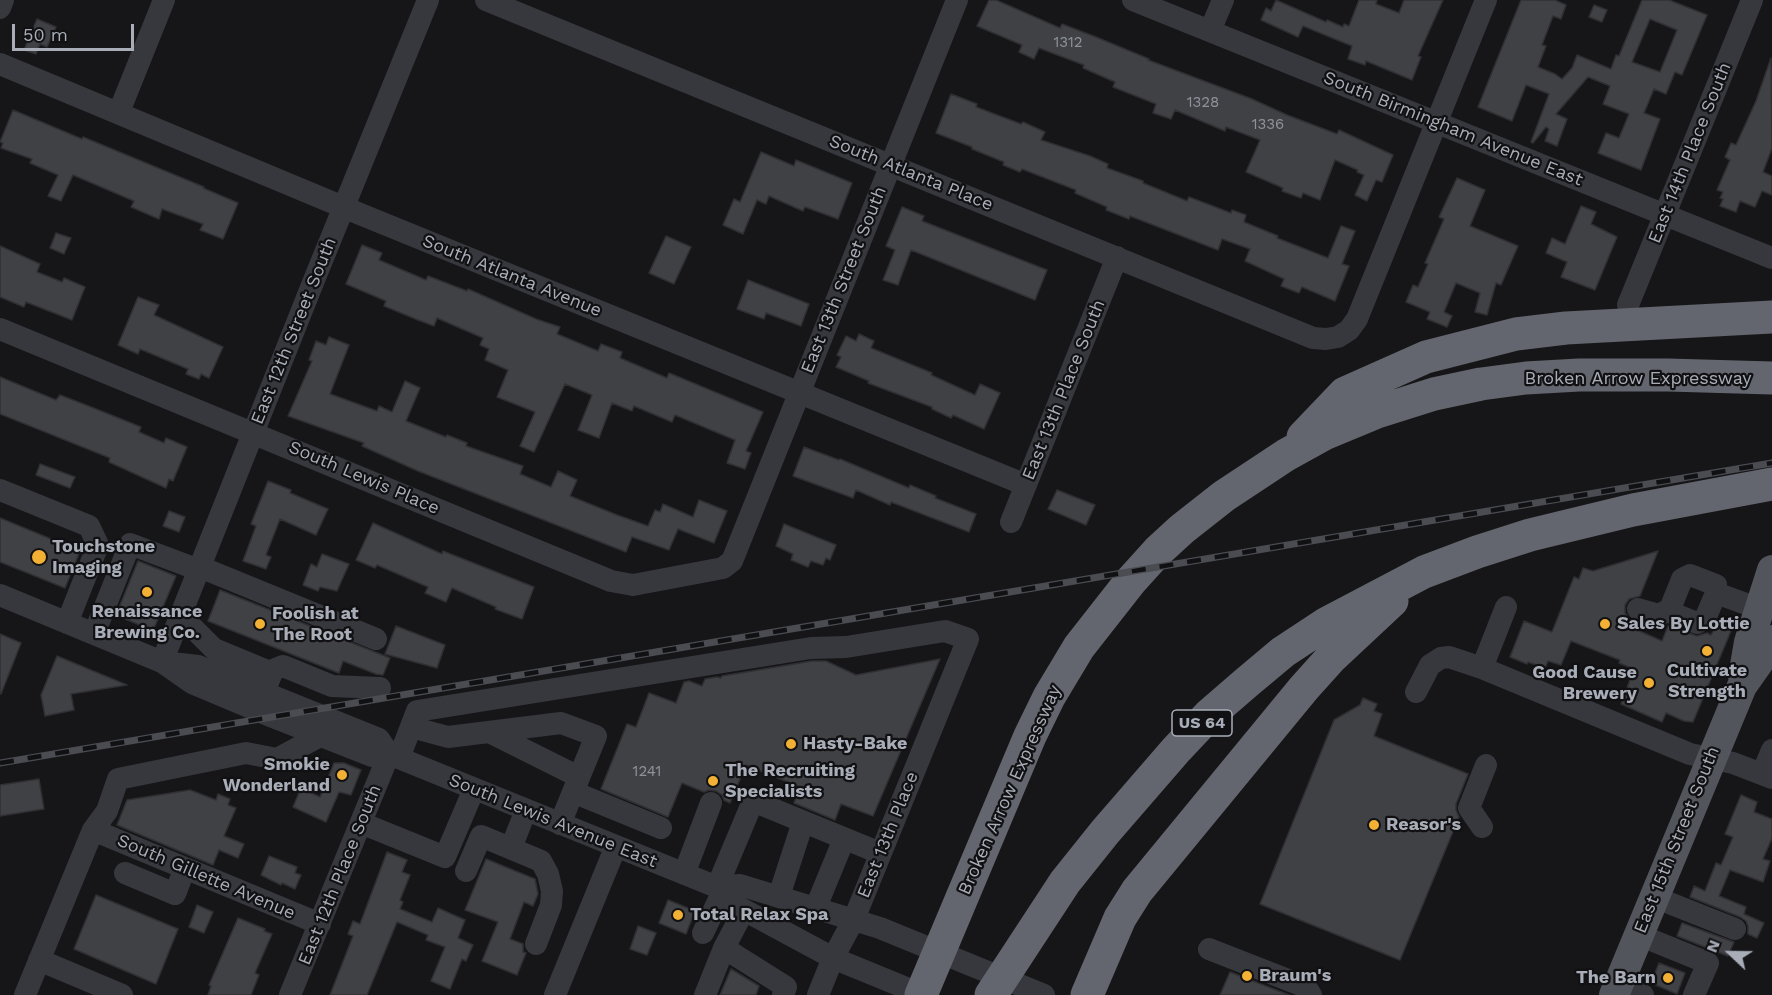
<!DOCTYPE html>
<html>
<head>
<meta charset="utf-8">
<style>
	body { margin:0 }
	#map { position:relative; width:1772px; height:995px; overflow:hidden; background:#161618; font-family:"Work Sans",sans-serif }
	canvas { display:block }
	.north { position:absolute; left:1700px; top:923px; width:60px; height:60px; -webkit-text-stroke:4px #111113; paint-order:stroke; rotate:292deg; font-size:16px; font-weight:700; line-height:24px; text-align:center; color:#a8adb8 }
	.north::after { content:''; display:block; margin:auto; width:21px; height:27px; background:#a8adb8; clip-path:polygon(50% 0,100% 100%,50% 72%,0 100%) }
	.scale { position:absolute; left:12px; top:24px; width:122px; height:27px; box-sizing:border-box; border:3px solid #a8adb8; border-top:0; padding-left:8px; font-size:18px; line-height:21px; white-space:nowrap; color:#a8adb8; -webkit-text-stroke:4px #111113; paint-order:stroke }
</style>
</head>
<body>
<div id="map">
<canvas width="1772" height="995"></canvas>
<div class="north">N</div>
<div class="scale">50 m</div>
</div>
<script>
const context = document.querySelector('canvas').getContext('2d');
context.lineJoin = 'round';
function fillPath(path, color) {
  context.fillStyle = color;
  context.fill(path, 'evenodd');
}
function poly(rows) {
  const path = new Path2D();
  for (const r of rows) {
    path.moveTo(r[0], r[1]);
    for (let i = 2; i < r.length; i += 2) path.lineTo(r[i], r[i + 1]);
  }
  return path;
}
function stroke(path, color, width, dash) {
  context.strokeStyle = color;
  context.lineWidth = width;
  context.lineCap = dash ? 'butt' : 'round';
  context.setLineDash(dash || []);
  context.stroke(path);
}
function label(font, color, halo, rows, align = 'center') {
  context.font = font + ' "Work Sans",sans-serif';
  context.lineWidth = 4.5;
  context.setLineDash([]);
  context.textBaseline = 'middle';
  context.strokeStyle = halo;
  context.fillStyle = color;
  for (const [text, x, y, turn = 0] of rows) {
    context.save();
    context.translate(x, y);
    context.rotate((+turn || 0) * Math.PI / 180);
    context.textAlign = isNaN(turn) ? turn : align;
    if (halo) context.strokeText(text, 0, 0);
    context.fillText(text, 0, 0);
    context.restore();
  }
}
const building = poly([
	[989,0,996,0,1060,28,1062,24,1096,37,1149,59,1148,60,1252,99,1287,115,1337,134,1339,130,1393,155,1382,182,1376,180,1367,201,1355,195,1364,175,1357,172,1358,170,1335,160,1320,200,1303,193,1301,198,1282,191,1283,188,1246,172,1260,140,1226,127,1225,131,1175,110,1171,119,1153,113,1156,104,1113,87,1115,82,1083,68,1084,65,1039,48,1034,59,1019,52,1022,45,977,26,989,0],
	[1276,0,1326,22,1327,20,1343,27,1344,24,1349,26,1359,0,1377,0,1376,4,1399,13,1404,0,1443,0,1418,56,1421,57,1412,80,1366,61,1365,65,1348,59,1352,46,1303,26,1298,37,1261,20,1266,8,1271,11,1276,0],
	[1521,0,1555,0,1566,5,1561,19,1553,16,1542,45,1546,46,1538,67,1555,74,1562,79,1572,68,1577,55,1611,69,1616,55,1619,56,1642,0,1669,0,1707,15,1682,75,1675,72,1666,94,1654,89,1644,113,1660,119,1641,170,1598,153,1606,133,1619,138,1629,114,1603,104,1610,86,1588,77,1556,114,1567,119,1557,146,1545,141,1549,129,1546,127,1533,143,1531,142,1549,94,1526,85,1512,121,1478,107,1521,0],
	[1650,19,1677,30,1660,72,1632,62,1650,19],
	[1594,5,1607,10,1602,22,1589,17,1594,5],
	[37,19,56,27,47,47,40,44,36,54,24,50,37,19],
	[1771,58,1772,148,1763,172,1772,176,1772,195,1762,191,1755,207,1740,201,1736,212,1720,206,1723,199,1720,198,1723,192,1717,190,1730,160,1725,157,1731,143,1736,145,1756,101,1771,58],
	[951,94,977,104,976,107,1021,124,1023,122,1045,132,1041,140,1090,156,1108,164,1107,168,1143,181,1143,183,1187,201,1189,197,1231,213,1232,210,1246,215,1244,222,1278,236,1277,238,1328,258,1341,226,1355,231,1342,264,1349,266,1335,301,1302,287,1299,293,1281,286,1284,279,1245,261,1250,249,1222,239,1218,250,1130,216,1129,219,1106,210,1107,207,1075,193,1076,190,1022,169,1020,172,1003,165,1004,162,972,149,972,147,936,133,951,94],
	[13,110,82,139,83,137,204,187,203,188,238,203,223,239,200,230,203,224,162,209,159,219,131,207,134,201,73,175,61,201,48,196,58,175,30,163,32,159,1,148,3,143,0,142,13,110],
	[761,152,794,166,796,160,852,183,838,219,805,207,803,211,769,196,766,204,757,200,743,234,723,225,734,199,740,202,761,152],
	[1457,178,1485,190,1470,226,1518,246,1501,285,1496,283,1487,315,1475,312,1480,293,1456,283,1444,312,1452,316,1447,327,1427,319,1430,312,1406,302,1413,285,1418,287,1428,264,1425,263,1444,219,1439,217,1457,178],
	[1581,206,1596,212,1591,224,1617,237,1595,290,1561,277,1567,262,1546,253,1552,238,1565,244,1581,206],
	[902,207,924,216,922,221,1047,270,1035,300,911,250,898,285,883,280,895,250,886,246,902,207],
	[56,233,71,238,64,254,50,248,56,233],
	[666,236,691,247,674,284,649,273,666,236],
	[362,245,382,253,379,260,426,280,428,276,467,291,468,289,536,319,560,327,557,334,598,351,601,344,622,352,620,358,667,378,669,373,763,412,746,451,751,453,745,469,727,463,735,440,675,415,672,422,634,406,632,411,612,403,599,438,578,430,592,395,565,384,534,452,520,446,535,412,497,397,508,370,485,360,489,349,480,345,483,338,437,318,434,326,418,320,384,306,386,301,346,284,362,245],
	[0,246,40,264,37,272,62,282,64,278,85,287,72,320,26,302,24,307,0,297,0,246],
	[748,280,809,304,801,326,766,313,764,319,737,309,748,280],
	[138,297,159,305,154,315,223,347,209,378,201,374,199,379,186,374,188,369,140,349,138,354,118,345,138,297],
	[859,334,874,341,871,348,932,373,931,375,975,395,980,384,1000,393,984,429,953,415,951,418,932,409,932,407,868,383,869,381,836,367,841,357,837,355,846,336,856,341,859,334],
	[329,337,349,345,330,394,377,411,379,406,392,412,405,381,420,388,406,421,446,437,447,435,467,443,466,446,523,466,520,474,551,487,558,471,577,480,570,496,617,515,648,526,655,510,660,512,663,504,693,517,699,500,727,511,714,543,678,529,669,550,632,537,626,552,418,471,362,446,364,443,288,416,312,361,309,360,316,341,326,345,329,337],
	[0,377,56,400,60,395,91,407,141,427,139,432,164,443,166,438,187,447,173,481,169,479,166,488,109,462,110,458,0,414,0,377],
	[804,447,839,460,840,459,909,488,910,485,936,496,935,498,976,514,969,532,891,502,890,505,856,490,853,498,793,476,804,447],
	[40,464,75,477,70,488,36,475,40,464],
	[268,481,291,490,290,493,328,509,316,535,280,519,266,555,271,557,266,569,243,561,256,526,251,524,268,481],
	[1057,490,1095,505,1086,525,1048,509,1057,490],
	[169,511,185,517,179,532,163,526,169,511],
	[0,518,80,551,65,588,0,562,0,518],
	[373,523,442,554,443,551,534,587,522,619,495,609,496,607,452,588,446,602,425,593,428,587,377,565,375,568,356,560,373,523],
	[784,524,836,545,830,560,826,558,823,565,811,561,808,567,791,560,793,554,776,546,784,524],
	[1658,551,1640,596,1629,599,1625,605,1625,613,1630,620,1628,626,1662,641,1668,626,1697,636,1707,633,1711,635,1719,620,1733,626,1693,722,1684,721,1666,713,1662,722,1621,704,1634,669,1619,663,1620,660,1571,641,1561,665,1548,661,1545,668,1528,662,1527,664,1510,657,1524,621,1552,632,1574,577,1579,579,1583,568,1593,571,1658,551],
	[322,554,349,564,337,591,320,587,318,591,303,585,311,564,317,567,322,554],
	[138,561,176,576,155,626,149,629,116,615,138,561],
	[220,590,390,658,383,675,376,674,343,661,339,673,208,621,220,590],
	[396,626,445,645,437,668,385,654,396,626],
	[0,634,21,643,1,694,0,694,0,634],
	[57,656,127,685,71,694,74,710,45,716,41,695,57,656],
	[940,659,873,816,841,804,835,820,794,803,800,787,746,765,730,803,724,800,722,795,716,791,709,790,704,792,682,783,668,817,601,789,627,724,636,727,649,693,676,703,684,682,689,681,702,686,705,679,717,677,721,678,722,676,812,661,826,661,856,675,940,659],
	[1363,698,1377,704,1374,711,1382,714,1374,736,1468,774,1456,804,1456,810,1459,817,1400,960,1260,904,1334,720,1360,705,1363,698],
	[334,763,344,763,361,770,351,795,339,792,326,822,293,807,301,788,320,797,334,763],
	[39,779,44,809,0,816,0,785,39,779],
	[190,790,216,800,218,794,230,799,228,805,236,808,224,836,244,844,238,858,219,850,213,865,117,825,127,800,190,790],
	[1741,795,1757,802,1754,812,1772,819,1772,838,1763,859,1770,861,1763,882,1730,870,1719,896,1746,907,1744,914,1764,923,1757,938,1748,934,1748,926,1746,921,1740,917,1690,897,1694,886,1705,891,1716,863,1721,865,1733,837,1725,834,1741,795],
	[387,852,407,860,402,872,410,875,400,900,403,902,400,909,432,922,438,908,465,920,458,938,473,945,466,961,462,959,450,989,431,981,445,947,426,940,428,935,397,922,367,995,330,995,353,936,348,934,353,921,360,924,387,852],
	[269,856,297,867,295,873,301,875,295,889,282,883,281,885,261,875,269,856],
	[486,859,535,879,538,894,533,906,524,902,510,939,523,944,523,952,526,953,517,975,482,961,498,922,465,910,486,859],
	[96,895,178,929,156,984,74,949,96,895],
	[668,900,695,911,686,934,659,923,668,900],
	[197,905,213,912,204,933,189,927,197,905],
	[238,918,265,929,264,931,272,934,255,973,259,975,251,995,208,995,211,986,209,985,238,918],
	[1682,923,1734,942,1728,956,1677,936,1682,923],
	[638,926,656,933,647,955,630,949,638,926],
	[1659,963,1685,973,1677,994,1651,983,1659,963],
	[731,969,759,986,756,995,720,995,731,969],
	[1230,972,1289,995,1220,995,1230,972]
]);
fillPath(building, '#404145');
stroke(building, '#303034', 1.5);
stroke(poly([
	[486,0,1313,338,1326,339,1338,337,1349,330,1357,319,1486,0],
	[1133,0,1772,258],
	[0,8,3,0],
	[1210,31,1223,0],
	[0,64,360,214,1026,485],
	[119,112,164,0],
	[1628,305,1752,0],
	[0,329,611,581,633,585,723,568,732,561,957,0],
	[0,490,89,526,98,545,67,623],
	[1011,522,1117,257],
	[200,567,376,639],
	[1716,593,1760,609],
	[0,595,162,662,192,683,273,717,372,756,389,754,717,887,731,903,833,958,923,995],
	[1638,609,1659,615,1670,609,1682,579,1690,575,1716,585,1716,593,1705,619,1697,623,1674,614,1670,609],
	[178,622,193,628,214,649,272,673],
	[94,634,130,544,199,570],
	[162,662,312,285,428,0],
	[163,662,198,666,379,739,389,754],
	[1482,668,1506,607],
	[264,692,273,670,283,666,332,686,380,688],
	[1416,692,1430,665,1441,658,1449,657,1482,668,1690,754,1733,763,1772,778],
	[411,727,448,737,561,723,596,736,560,824],
	[489,732,579,777],
	[399,758,417,711,811,648,846,647,945,631,968,639,854,919,833,958,818,995],
	[1762,774,1772,750],
	[573,792,661,828],
	[361,823,445,857,474,789],
	[1482,827,1469,808,1486,765],
	[93,830,320,924],
	[511,848,526,810],
	[466,871,481,836,541,861,548,874,552,891,551,905,536,944],
	[125,873,175,894,185,868],
	[684,874,711,803],
	[717,887,740,885,880,928,1044,995],
	[717,887,753,801,880,853],
	[779,896,803,822],
	[1654,897,1735,929],
	[816,907,844,839],
	[703,933,722,893],
	[1639,935,1708,963,1694,995],
	[724,948,786,987,783,995],
	[1209,949,1306,987,1311,995],
	[39,960,122,995],
	[1618,985,1643,995],
	[25,995,93,830,107,811,118,779,246,753,277,759,320,736],
	[290,995,389,754],
	[555,995,616,846],
	[705,995,724,948,744,910]
]), '#37383d', 22);
stroke(poly([
	[1743,677,1749,642,1772,570],
	[1614,995,1742,686,1766,652,1772,640]
]), '#53555c', 30);
stroke(poly([
	[1303,437,1345,393,1426,357,1473,345,1516,334,1566,328,1772,317],
	[921,995,1030,736,1049,697,1079,647,1130,582,1158,551,1182,529,1224,496,1286,455,1324,434,1377,412,1434,394,1481,384,1526,378,1579,375,1668,375,1772,378],
	[991,995,1065,882,1105,832,1176,750,1209,715,1246,683,1283,652,1327,623,1424,572,1477,552,1530,535,1633,510,1772,484],
	[1087,995,1120,918,1137,891,1304,688,1331,658,1392,601]
]), '#63666e', 33);
const rail = poly([
	[0,763,1772,463]
]);
stroke(rail, '#4a4c52', 7);
stroke(rail, '#111113', 4.5, [14]);
for (const [x, y, r, color] of [
	[39,557,8,"#f2b134"],
	[147,592,6,"#f2b134"],
	[260,624,6,"#f2b134"],
	[1605,624,6,"#f2b134"],
	[1707,651,6,"#f2b134"],
	[1649,683,6,"#f2b134"],
	[791,744,6,"#f2b134"],
	[342,775,6,"#f2b134"],
	[713,781,6,"#f2b134"],
	[1374,825,6,"#f2b134"],
	[678,915,6,"#f2b134"],
	[1247,976,6,"#f2b134"],
	[1668,978,6,"#f2b134"]
]) {
  const dot = new Path2D();
  dot.arc(x, y, r, 0, 2 * Math.PI);
  context.fillStyle = color;
  context.fill(dot);
  stroke(dot, '#111113', 2);
}
label('15px', '#8e929b', null, [
	["1312",1068,43],
	["1328",1203,103],
	["1336",1268,125],
	["1241",647,772]
]);
for (const [x, y, w] of [
	[1202,723,60]
]) {
  const box = new Path2D();
  box.roundRect(x - w / 2, y - 13, w, 26, 4.5);
  context.fillStyle = '#111113';
  context.fill(box);
  stroke(box, '#a8adb8', 1.5);
}
label('bold 16px', '#a8adb8', null, [
	["US 64",1202,723]
]);
label('18px', '#a8adb8', '#111113', [
	["South Birmingham Avenue East",1453,129,22],
	["East 14th Place South",1690,153,-68],
	["South Atlanta Place",911,173,22],
	["South Atlanta Avenue",512,276,22],
	["East 13th Street South",844,280,-68],
	["East 12th Street South",294,331,-68],
	["Broken Arrow Expressway",1638,379],
	["East 13th Place South",1064,390,-68],
	["South Lewis Place",364,478,23],
	["Broken Arrow Expressway",1010,790,-66],
	["South Lewis Avenue East",553,821,22],
	["East 13th Place",888,835,-68],
	["East 15th Street South",1677,840,-68],
	["East 12th Place South",340,875,-68],
	["South Gillette Avenue",206,877,23]
]);
label('bold 18px', '#a8adb8', '#111113', [
	["Touchstone",52,547],
	["Imaging",52,568],
	["Renaissance",147,612,"center"],
	["Brewing Co.",147,633,"center"],
	["Foolish at",272,614],
	["The Root",272,635],
	["Sales By Lottie",1617,624],
	["Cultivate",1707,671,"center"],
	["Strength",1707,692,"center"],
	["Good Cause",1637,673,"right"],
	["Brewery",1637,694,"right"],
	["Hasty-Bake",803,744],
	["Smokie",330,765,"right"],
	["Wonderland",330,786,"right"],
	["The Recruiting",725,771],
	["Specialists",725,792],
	["Reasor's",1386,825],
	["Total Relax Spa",690,915],
	["Braum's",1259,976],
	["The Barn",1656,978,"right"]
], 'left');
</script>
</body>
</html>
